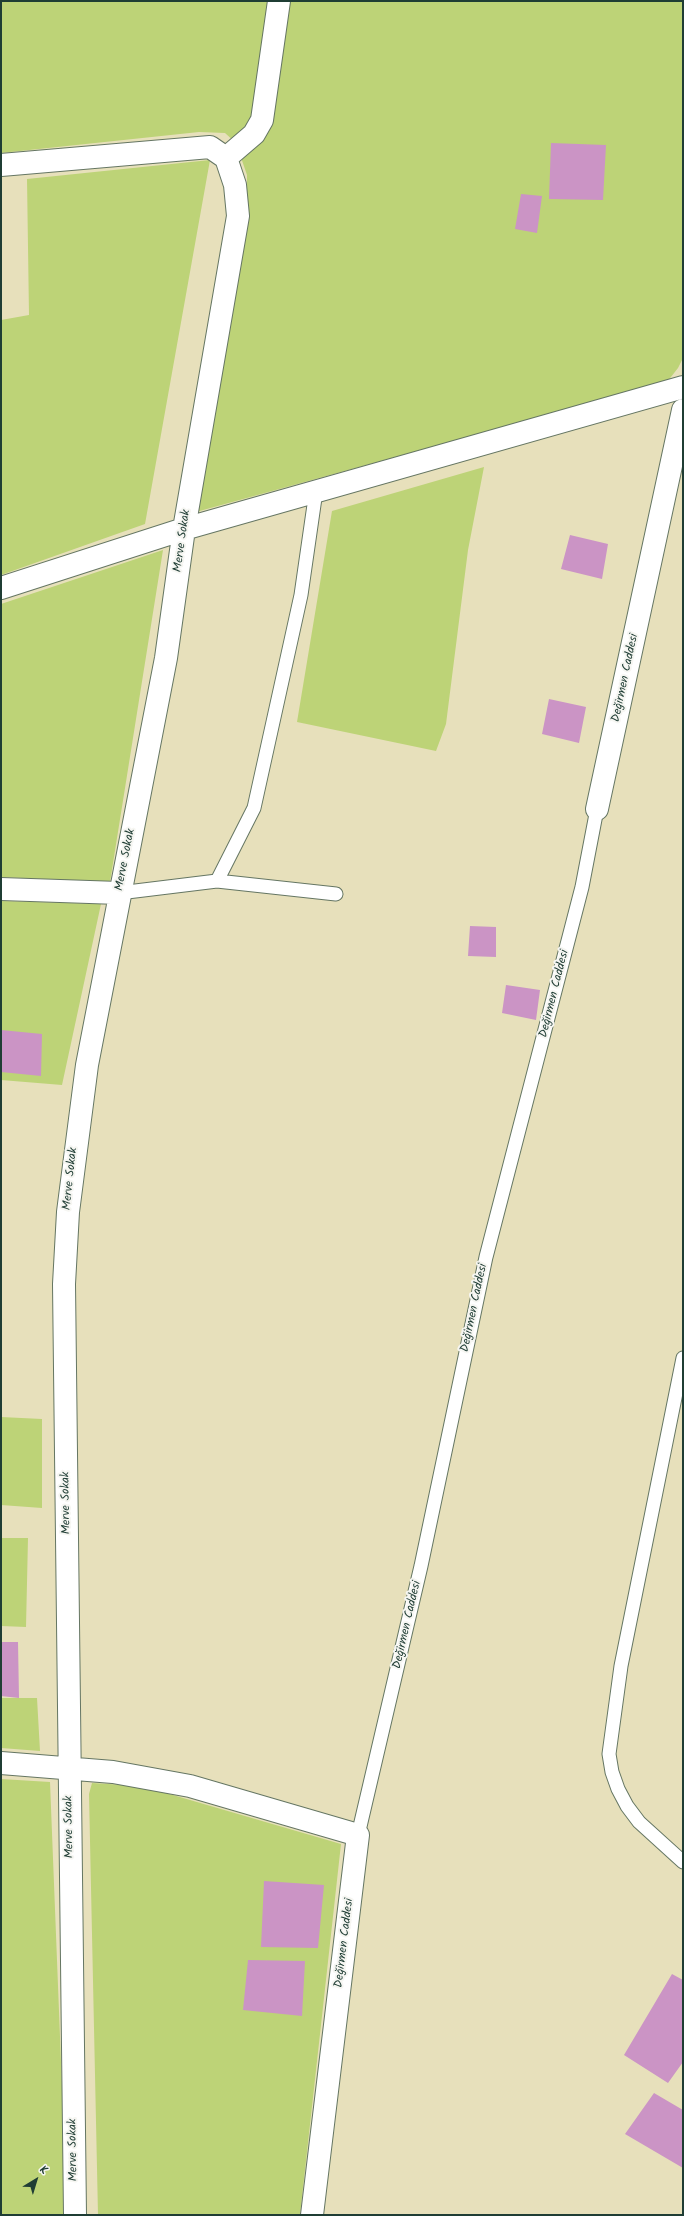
<!DOCTYPE html>
<html>
<head>
<meta charset="utf-8">
<style>
	body { margin:0 }
	#map { position:relative; width:684px; height:2216px; overflow:hidden; background:#e7e0bb; font-family:Kalam,sans-serif }
	canvas { display:block }
	.frame { position:absolute; inset:0; border:2px solid #1f3d34; pointer-events:none }
	.north { position:absolute; left:16px; top:2160px; width:40px; height:40px; -webkit-text-stroke:3px #f6f6f2; paint-order:stroke; rotate:38deg; font-size:11px; font-weight:700; line-height:16px; text-align:center; color:#1f3d34 }
	.north::after { content:''; display:block; margin:auto; width:14px; height:18px; background:#1f3d34; clip-path:polygon(50% 0,100% 100%,50% 72%,0 100%) }
</style>
</head>
<body>
<div id="map">
<canvas width="684" height="2216"></canvas>
<div class="frame"></div>
<div class="north">K</div>
</div>
<script>
const context = document.querySelector('canvas').getContext('2d');
context.lineJoin = 'round';
function fillPath(path, color) {
  context.fillStyle = color;
  context.fill(path, 'evenodd');
}
function poly(rows) {
  const path = new Path2D();
  for (const r of rows) {
    path.moveTo(r[0], r[1]);
    for (let i = 2; i < r.length; i += 2) path.lineTo(r[i], r[i + 1]);
  }
  return path;
}
function stroke(path, color, width, dash) {
  context.strokeStyle = color;
  context.lineWidth = width;
  context.lineCap = dash ? 'butt' : 'round';
  context.setLineDash(dash || []);
  context.stroke(path);
}
function label(font, color, halo, rows, align = 'center') {
  context.font = font + ' Kalam,sans-serif';
  context.lineWidth = 4;
  context.setLineDash([]);
  context.textBaseline = 'middle';
  context.strokeStyle = halo;
  context.fillStyle = color;
  for (const [text, x, y, turn = 0] of rows) {
    context.save();
    context.translate(x, y);
    context.rotate((+turn || 0) * Math.PI / 180);
    context.textAlign = isNaN(turn) ? turn : align;
    if (halo) context.strokeText(text, 0, 0);
    context.fillText(text, 0, 0);
    context.restore();
  }
}
fillPath(poly([
	[1,1,683,1,683,358,678,368,667,382,196,512,247,218,247,175,236,143,225,133,199,132,1,153],
	[210,160,145,524,1,575,1,320,29,315,27,179],
	[484,467,468,550,446,724,436,751,297,722,332,511],
	[163,550,110,882,1,877,1,604],
	[1,901,101,904,62,1085,1,1080],
	[1,1417,42,1419,42,1508,1,1505],
	[1,1538,28,1538,26,1627,1,1626],
	[1,1698,37,1698,40,1751,1,1748],
	[1,1779,50,1782,67,2215,1,2215],
	[92,1783,142,1786,341,1844,300,2215,98,2215,89,1794]
]), '#bdd377');
fillPath(poly([
	[551,143,606,145,603,200,549,199],
	[521,194,542,196,537,233,515,229],
	[570,535,608,544,602,579,561,569],
	[549,699,586,707,579,743,542,734],
	[470,926,496,927,496,957,468,956],
	[506,985,540,990,536,1020,502,1013],
	[1,1030,42,1034,41,1076,1,1072],
	[1,1642,18,1642,19,1698,1,1696],
	[264,1881,324,1885,318,1948,261,1947],
	[248,1960,305,1961,302,2016,243,2010],
	[672,1974,683,1980,683,2062,668,2083,624,2055],
	[654,2093,683,2110,683,2168,625,2134]
]), '#cb94c5');
const service = poly([
	[217,881,254,808,301,595,316,491],
	[119,893,217,881,336,894],
	[683,1358,621,1666,609,1754,612,1772,618,1789,627,1806,639,1822,683,1862],
	[358,1835,421,1566,486,1257,582,887,597,809]
]);
const minor = poly([
	[226,158,254,134,262,120,279,1],
	[1,165,210,147,226,158],
	[1,588,184,529,683,387],
	[597,809,683,410],
	[1,889,119,893],
	[1,1763,113,1772,190,1786,358,1835,312,2215],
	[75,2215,64,1284,68,1212,87,1065,166,658,184,529,238,216,235,185,226,158]
]);
stroke(service, '#657663', 15);
stroke(minor, '#657663', 24);
stroke(service, '#fff', 13);
stroke(minor, '#fff', 22);
label('12px', '#1f3d34', '#f6f6f2', [
	["Merve Sokak",183,541,-82],
	["Değirmen Caddesi",626,678,-78],
	["Merve Sokak",126,860,-79],
	["Değirmen Caddesi",555,994,-76],
	["Merve Sokak",71,1179,-84],
	["Değirmen Caddesi",475,1308,-78],
	["Merve Sokak",67,1503,-91],
	["Değirmen Caddesi",408,1625,-77],
	["Merve Sokak",70,1827,-91],
	["Değirmen Caddesi",345,1943,-83],
	["Merve Sokak",74,2150,-91]
]);
</script>
</body>
</html>
